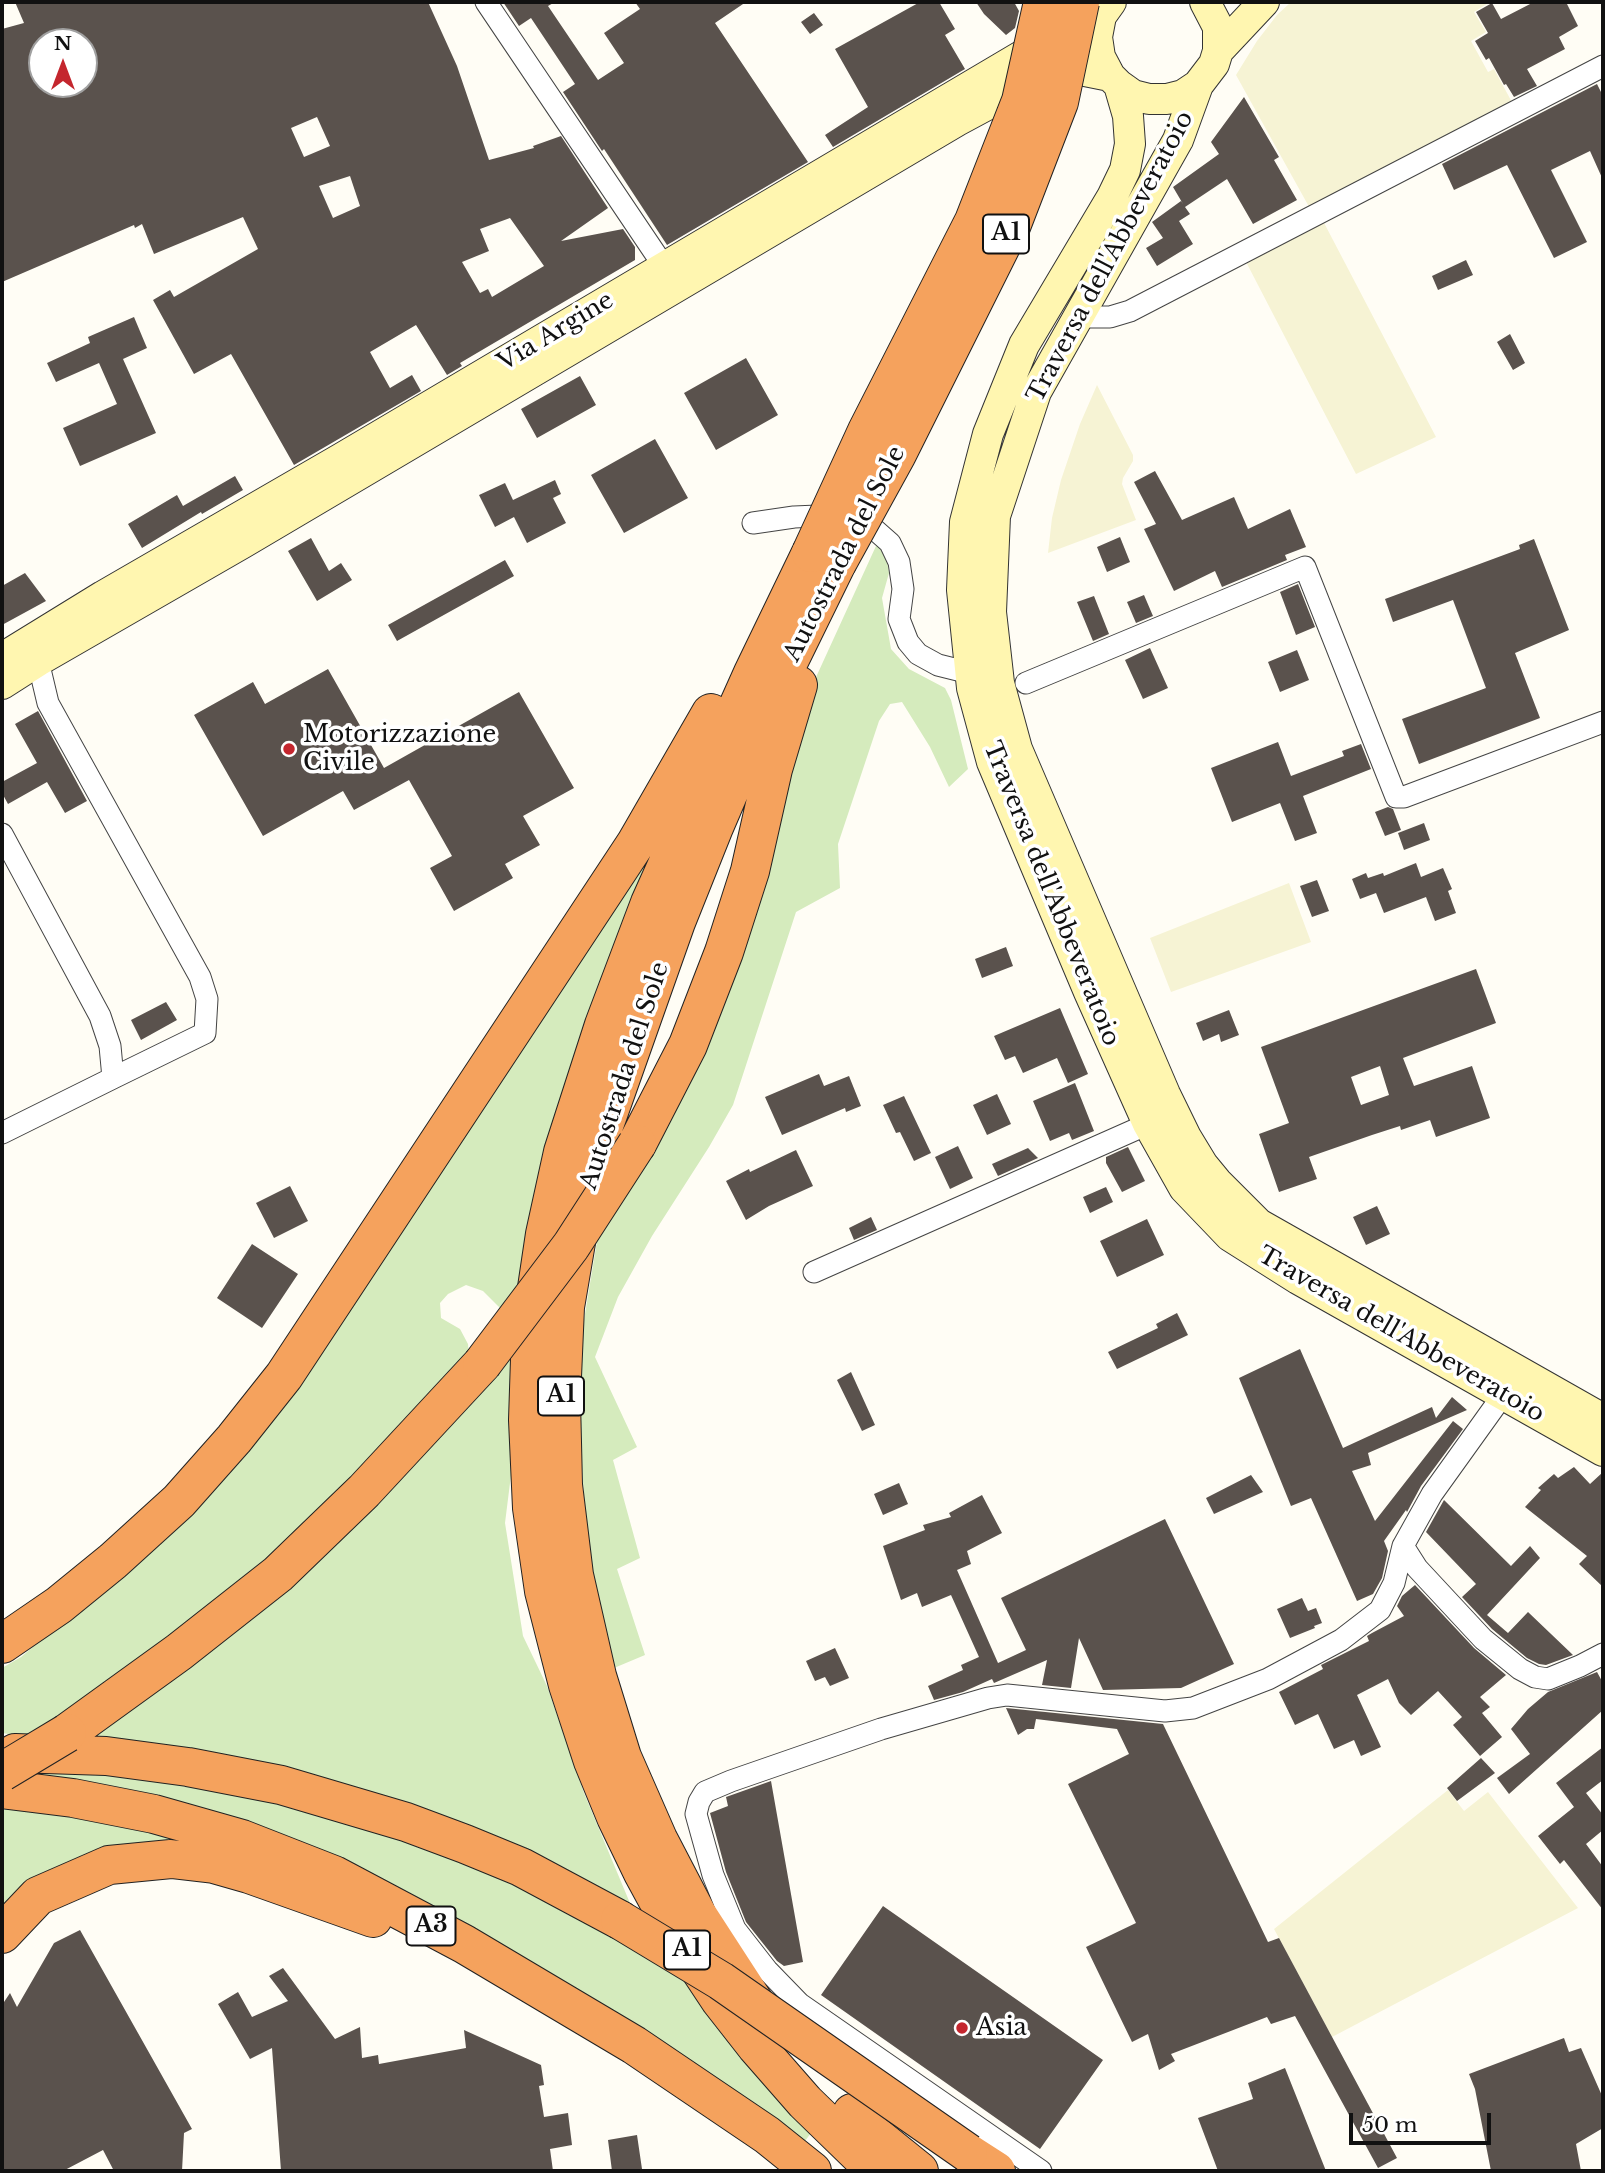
<!DOCTYPE html>
<html>
<head>
<meta charset="utf-8">
<style>
	body { margin:0 }
	#map { position:relative; width:1605px; height:2173px; overflow:hidden; background:#fffdf5; font-family:"Libre Baskerville",serif }
	canvas { display:block }
	.frame { position:absolute; inset:0; border:4px solid #111; pointer-events:none }
	.north { position:absolute; left:28px; top:28px; width:70px; height:70px; box-sizing:border-box; background:#fff; border:2px solid #a0a0a0; border-radius:50%; rotate:0deg; font-size:19px; font-weight:700; line-height:28px; text-align:center; color:#111 }
	.north::after { content:''; display:block; margin:auto; width:24px; height:32px; background:#c4262e; clip-path:polygon(50% 0,100% 100%,50% 72%,0 100%) }
	.scale { position:absolute; left:1349px; top:2113px; width:142px; height:32px; box-sizing:border-box; border:4px solid #111; border-top:0; padding-left:9px; font-size:21px; line-height:24px; white-space:nowrap; color:#111; -webkit-text-stroke:5px #fff; paint-order:stroke }
</style>
</head>
<body>
<div id="map">
<canvas width="1605" height="2173"></canvas>
<div class="frame"></div>
<div class="north">N</div>
<div class="scale">50 m</div>
</div>
<script>
const context = document.querySelector('canvas').getContext('2d');
context.lineJoin = 'round';
function fillPath(path, color) {
  context.fillStyle = color;
  context.fill(path, 'evenodd');
}
function poly(rows) {
  const path = new Path2D();
  for (const r of rows) {
    path.moveTo(r[0], r[1]);
    for (let i = 2; i < r.length; i += 2) path.lineTo(r[i], r[i + 1]);
  }
  return path;
}
function stroke(path, color, width, dash) {
  context.strokeStyle = color;
  context.lineWidth = width;
  context.lineCap = dash ? 'butt' : 'round';
  context.setLineDash(dash || []);
  context.stroke(path);
}
function label(font, color, halo, rows, align = 'center') {
  context.font = font + ' "Libre Baskerville",serif';
  context.lineWidth = 7;
  context.setLineDash([]);
  context.textBaseline = 'middle';
  context.strokeStyle = halo;
  context.fillStyle = color;
  for (const [text, x, y, turn = 0] of rows) {
    context.save();
    context.translate(x, y);
    context.rotate((+turn || 0) * Math.PI / 180);
    context.textAlign = isNaN(turn) ? turn : align;
    if (halo) context.strokeText(text, 0, 0);
    context.fillText(text, 0, 0);
    context.restore();
  }
}
fillPath(poly([
	[1291,2,1490,2,1474,12,1486,32,1471,41,1488,72,1494,69,1514,106,1313,214,1236,75,1257,41,1277,15],
	[1322,219,1436,437,1356,474,1244,258],
	[1097,385,1133,455,1133,461,1123,478,1122,484,1136,520,1048,553,1052,518,1061,480,1080,424],
	[1289,883,1311,942,1171,992,1150,938],
	[1448,1790,1464,1811,1488,1792,1578,1908,1332,2037,1274,1929]
]), '#f6f3d4');
fillPath(poly([
	[876,546,881,548,887,560,889,573,882,598,891,649,909,669,945,688,951,700,968,769,949,787,930,747,902,702,890,704,879,721,838,844,840,888,796,912,733,1105,709,1147,652,1236,618,1297,595,1357,637,1447,613,1460,640,1558,617,1569,645,1655,614,1668,596,1600,587,1535,579,1429,583,1326,601,1217,775,790,817,675],
	[663,816,521,1285,502,1310,483,1291,466,1285,448,1294,440,1303,441,1318,460,1329,468,1344,469,1355,342,1491,219,1604,39,1733,15,1735,2,1733,2,1668,21,1657,178,1524],
	[515,1341,514,1451,505,1523,523,1636,547,1686,584,1793,632,1908,88,1740],
	[34,1765,234,1786,419,1837,669,1960,814,2129,799,2149,445,1921,16,1777],
	[2,1801,188,1834,189,1846,2,1915]
]), '#d5ebbd');
fillPath(poly([
	[15,2,428,2,457,66,489,160,534,148,533,146,561,136,608,208,561,241,623,229,635,247,635,260,460,363,462,366,447,375,416,325,370,352,390,388,412,375,421,391,294,465,231,354,194,374,153,300,170,290,174,297,258,249,243,217,154,254,142,224,135,228,134,225,2,282,2,29,24,23],
	[42,42,84,42,84,84,42,84],
	[317,117,330,146,304,157,291,128],
	[350,176,360,206,333,218,319,186],
	[510,218,544,266,492,297,488,289,480,293,462,262,489,251,480,229],
	[503,2,555,2,548,6,598,80,624,63,604,33,640,9,635,2,746,2,715,23,808,162,667,245,604,149,602,151,563,92,575,84,531,18,519,26],
	[920,2,939,2,955,29,945,35,965,69,833,147,825,135,868,107,835,49],
	[976,2,1014,2,1019,11,1015,28,1006,35,984,14],
	[1534,2,1566,2,1578,26,1559,37,1565,49,1527,69,1537,86,1514,97,1506,84,1504,85,1489,58,1486,60,1475,41,1488,33,1476,12,1492,3,1501,19],
	[814,13,823,25,810,34,801,22],
	[1597,84,1603,96,1603,180,1590,151,1551,170,1587,242,1554,258,1507,165,1454,190,1442,164],
	[1244,97,1279,157,1274,160,1297,200,1253,224,1227,179,1185,207,1190,214,1179,221,1193,244,1157,266,1146,248,1163,238,1152,222,1181,201,1183,204,1173,187,1219,154,1211,142],
	[1466,260,1473,275,1438,290,1432,276],
	[134,317,147,348,123,359,156,433,80,466,63,428,117,404,99,363,56,382,47,363,90,343,88,337],
	[1510,334,1525,363,1513,370,1497,342],
	[746,358,778,415,716,450,684,393],
	[580,376,596,405,537,438,521,409],
	[655,439,688,498,624,533,591,475],
	[1155,471,1182,520,1234,497,1248,529,1290,509,1306,547,1285,555,1287,560,1222,587,1215,571,1174,591,1144,529,1156,524,1134,482],
	[235,476,243,490,202,514,201,512,142,548,128,524,177,495,183,506],
	[555,480,561,494,553,498,566,523,527,543,514,517,495,527,479,495,505,483,513,500],
	[1120,537,1130,562,1107,572,1097,547],
	[311,538,329,571,341,563,352,580,317,601,288,551],
	[1534,539,1569,630,1515,653,1540,718,1419,764,1402,719,1486,688,1453,600,1393,622,1385,599,1520,549,1519,545],
	[505,560,514,576,397,641,388,625],
	[25,573,46,601,2,625,2,586],
	[1298,584,1315,627,1296,635,1280,592],
	[1144,595,1153,616,1136,623,1127,602],
	[1094,596,1109,634,1093,641,1077,602],
	[1150,648,1168,688,1143,699,1125,660],
	[1297,650,1309,680,1280,692,1268,662],
	[328,669,384,768,519,692,574,788,523,816,540,845,505,864,513,878,454,911,430,868,452,856,409,780,354,810,343,791,263,836,194,715,253,682,265,704],
	[38,711,87,801,65,813,47,782,8,804,2,793,2,782,37,763,15,724],
	[1278,742,1291,776,1344,756,1342,751,1361,744,1371,769,1303,796,1317,833,1295,841,1280,803,1232,822,1211,768],
	[1388,807,1393,809,1401,830,1385,836,1375,812],
	[1424,823,1430,840,1404,850,1398,833],
	[1416,863,1421,877,1443,868,1452,889,1448,891,1456,913,1435,921,1426,897,1384,913,1376,893,1360,899,1352,879,1366,873,1368,878,1383,873,1384,876],
	[1317,880,1329,911,1312,917,1300,886],
	[1006,947,1013,966,982,978,975,959],
	[1476,969,1496,1023,1403,1058,1414,1086,1472,1066,1490,1118,1436,1137,1430,1120,1401,1130,1400,1126,1372,1135,1309,1157,1317,1179,1279,1192,1259,1134,1289,1123,1261,1047],
	[1380,1066,1389,1095,1361,1105,1351,1077],
	[166,1002,177,1020,141,1040,131,1020],
	[1060,1008,1088,1074,1068,1083,1057,1058,1023,1073,1015,1056,1005,1060,994,1036],
	[1229,1010,1239,1035,1221,1042,1219,1034,1203,1041,1196,1023],
	[819,1074,824,1086,849,1076,861,1106,846,1112,845,1108,782,1135,765,1097],
	[1075,1083,1094,1131,1072,1140,1069,1133,1050,1141,1033,1101],
	[997,1094,1011,1124,987,1135,973,1105],
	[904,1096,931,1153,914,1161,900,1132,896,1133,883,1105],
	[958,1146,973,1178,950,1189,935,1157],
	[1128,1147,1145,1181,1122,1192,1106,1163,1106,1157],
	[1028,1148,1038,1158,998,1176,992,1164],
	[796,1150,813,1186,769,1206,746,1220,726,1181,749,1169,750,1172],
	[290,1186,308,1221,274,1238,256,1203],
	[1106,1187,1113,1202,1090,1213,1083,1197],
	[1377,1206,1390,1234,1366,1245,1353,1217],
	[871,1217,877,1230,854,1240,849,1228],
	[1147,1219,1164,1255,1117,1277,1100,1241],
	[252,1244,298,1274,262,1328,217,1298],
	[1177,1313,1188,1335,1117,1369,1108,1352,1158,1328,1156,1324],
	[1300,1349,1343,1448,1432,1407,1436,1418,1452,1397,1467,1410,1368,1453,1371,1465,1352,1471,1375,1521,1453,1421,1463,1429,1421,1486,1407,1512,1406,1510,1384,1541,1388,1551,1382,1578,1373,1594,1357,1601,1311,1498,1291,1506,1239,1378],
	[851,1372,875,1425,862,1431,837,1380],
	[1574,1467,1590,1484,1603,1472,1603,1587,1579,1564,1587,1556,1525,1507,1541,1490,1538,1488,1554,1474,1558,1478],
	[1251,1475,1263,1492,1214,1514,1206,1498],
	[899,1483,908,1504,883,1515,874,1494],
	[982,1495,1002,1533,967,1551,971,1564,957,1570,998,1663,1026,1650,1001,1598,1165,1519,1234,1664,1181,1688,1103,1690,1079,1638,1071,1688,1042,1685,1047,1660,994,1683,992,1679,963,1692,934,1700,928,1686,963,1670,961,1665,979,1657,951,1595,922,1607,917,1593,901,1600,883,1546,925,1530,923,1525,951,1517,949,1513],
	[1444,1500,1511,1566,1530,1546,1540,1558,1487,1615,1508,1633,1528,1612,1573,1655,1546,1665,1539,1664,1527,1658,1492,1629,1462,1597,1476,1584,1426,1532],
	[1415,1585,1474,1648,1506,1675,1480,1697,1490,1707,1482,1713,1502,1737,1480,1756,1453,1725,1462,1717,1438,1691,1411,1715,1399,1703,1388,1679,1357,1695,1381,1747,1361,1756,1354,1740,1334,1749,1318,1714,1295,1725,1279,1692,1323,1669,1321,1665,1369,1641,1367,1636,1372,1633,1404,1616,1397,1606,1402,1596],
	[1302,1598,1308,1611,1316,1608,1322,1623,1314,1626,1315,1628,1290,1638,1277,1609],
	[835,1648,849,1678,830,1686,825,1677,815,1681,806,1661],
	[1597,1672,1603,1683,1603,1710,1509,1794,1497,1778,1530,1754,1511,1729,1528,1709,1548,1692],
	[1006,1708,1163,1724,1268,1942,1279,1938,1397,2158,1378,2168,1295,2016,1271,2024,1267,2017,1171,2054,1175,2061,1159,2070,1148,2034,1132,2042,1086,1947,1136,1923,1068,1784,1129,1754,1117,1729,1036,1719,1034,1729,1027,1729,1018,1735],
	[1603,1747,1603,1780,1586,1793,1603,1815,1603,1830,1586,1844,1603,1867,1603,1910,1564,1860,1560,1864,1538,1836,1574,1807,1556,1783],
	[1481,1758,1495,1773,1457,1801,1447,1788],
	[771,1781,803,1962,784,1966,777,1961,746,1922,726,1872,710,1813,728,1806,726,1797],
	[883,1906,1103,2060,1040,2149,821,1995],
	[80,1930,192,2129,184,2133,182,2171,114,2171,103,2150,63,2171,2,2171,2,2005,10,1993,17,2007,54,1943],
	[283,1968,335,2039,360,2027,362,2058,378,2055,379,2064,466,2048,464,2030,541,2065,544,2085,539,2086,544,2117,568,2113,572,2145,550,2149,553,2171,281,2171,272,2048,250,2059,218,2004,238,1992,252,2017,288,2001,269,1976],
	[1564,2038,1569,2052,1581,2048,1603,2098,1603,2128,1576,2144,1581,2171,1491,2171,1475,2089,1469,2074],
	[1285,2068,1326,2171,1218,2171,1198,2118,1253,2099,1248,2083],
	[637,2135,642,2169,612,2171,608,2140]
]), '#5a524d');
const street = poly([
	[486,2,665,268],
	[1079,314,1088,317,1110,317,1130,311,1603,66],
	[753,523,794,517,841,515,873,528,890,543,899,562,903,589,899,619,908,642,918,654,938,665,970,673],
	[38,661,48,703,200,977,207,999,205,1033,113,1078],
	[1026,683,1305,567,1396,797,1404,797,1603,722],
	[2,834,100,1016,110,1046,113,1078,2,1133],
	[814,1272,1148,1124],
	[1403,1546,1417,1568,1483,1639,1520,1669,1535,1677,1548,1679,1580,1666,1603,1654],
	[1041,2171,800,2004,767,1970,735,1929,713,1875,696,1814,699,1802,705,1792,731,1781,881,1729,988,1698,1007,1695,1165,1711,1193,1708,1268,1679,1341,1640,1380,1610,1394,1583,1403,1546,1432,1494,1503,1395]
]);
const secondary = poly([
	[1111,2,1101,16,1097,37,1100,57,1110,76,1119,85,1133,95,1149,99,1167,99,1183,95,1198,85,1214,64,1218,51,1218,27,1205,2],
	[1218,51,1264,2],
	[1119,85,1128,116,1130,144,1125,170,1112,197,1024,345,988,434,965,522,962,590,972,688,992,762,1089,992,1148,1124,1184,1188,1230,1236,1298,1279,1603,1451],
	[1198,85,1178,140,1036,392,995,516,991,612,999,683,1017,749,1165,1094,1186,1137,1203,1165,1217,1182,1259,1224,1603,1419],
	[2,658,103,596,340,459,1089,16,1108,2],
	[2,684,38,661,243,543,957,121,1037,78,1080,70,1110,76]
]);
const highway = poly([
	[811,553,753,673,650,903,604,1025,563,1152,545,1234,531,1328,528,1420,532,1508,544,1591,568,1685,593,1761,616,1817,643,1873,675,1932,720,2000,756,2046,805,2102,876,2171],
	[637,1144,688,1045,724,952,750,871,773,769,798,685],
	[2,1644,59,1605,113,1561,179,1501,234,1439,284,1376,636,843,711,713],
	[67,1733,179,1652,278,1574,364,1491,482,1364],
	[15,1753,106,1756,188,1767,281,1785,406,1822,465,1844,521,1867,620,1920],
	[2,1789,73,1798,154,1814,242,1839,334,1875,464,1944,634,2045,767,2135,812,2171],
	[2,1934,38,1896,109,1865,171,1859,214,1864,249,1874,373,1918],
	[756,2005,697,1914,658,1839,622,1757,597,1676,574,1575,563,1485,561,1400,565,1307,580,1219,600,1137,676,922,714,827,760,720,837,563],
	[852,2113,867,2129,919,2171],
	[968,2153,996,2171]
]);
stroke(street, '#444', 23);
stroke(secondary, '#333', 32);
stroke(highway, '#222', 40);
stroke(street, '#fff', 21);
stroke(secondary, '#fff6b0', 30);
stroke(highway, '#f5a25d', 38);
const highwayBridge = poly([
	[811,553,867,431,974,221,1021,101,1043,2],
	[837,563,897,454,1012,224,1059,102,1080,2],
	[482,1364,571,1246,637,1144],
	[2,1772,67,1733],
	[620,1920,721,1981,968,2153]
]);
stroke(highwayBridge, '#222', 40, []);
stroke(highwayBridge, '#f5a25d', 38);
for (const [x, y, r, color] of [
	[289,749,7,"#c4262e"],
	[962,2028,7,"#c4262e"]
]) {
  const dot = new Path2D();
  dot.arc(x, y, r, 0, 2 * Math.PI);
  context.fillStyle = color;
  context.fill(dot);
  stroke(dot, '#fff', 2.5);
}
for (const [x, y, w] of [
	[1006,234,46],
	[561,1396,46],
	[431,1926,49],
	[687,1950,46]
]) {
  const box = new Path2D();
  box.roundRect(x - w / 2, y - 19.5, w, 39, 5);
  context.fillStyle = '#fff';
  context.fill(box);
  stroke(box, '#111', 2);
}
label('bold 23px', '#111', null, [
	["A1",1006,234],
	["A1",561,1396],
	["A3",431,1926],
	["A1",687,1950]
]);
label('24px', '#111', '#fff', [
	["Traversa dell'Abbeveratoio",1111,257,-62],
	["Via Argine",556,332,-31],
	["Autostrada del Sole",845,554,-63],
	["Traversa dell'Abbeveratoio",1051,894,68],
	["Autostrada del Sole",625,1076,-72],
	["Traversa dell'Abbeveratoio",1401,1335,30]
]);
label('24px', '#111', '#fff', [
	["Motorizzazione",303,735],
	["Civile",303,763],
	["Asia",976,2028]
], 'left');
</script>
</body>
</html>
